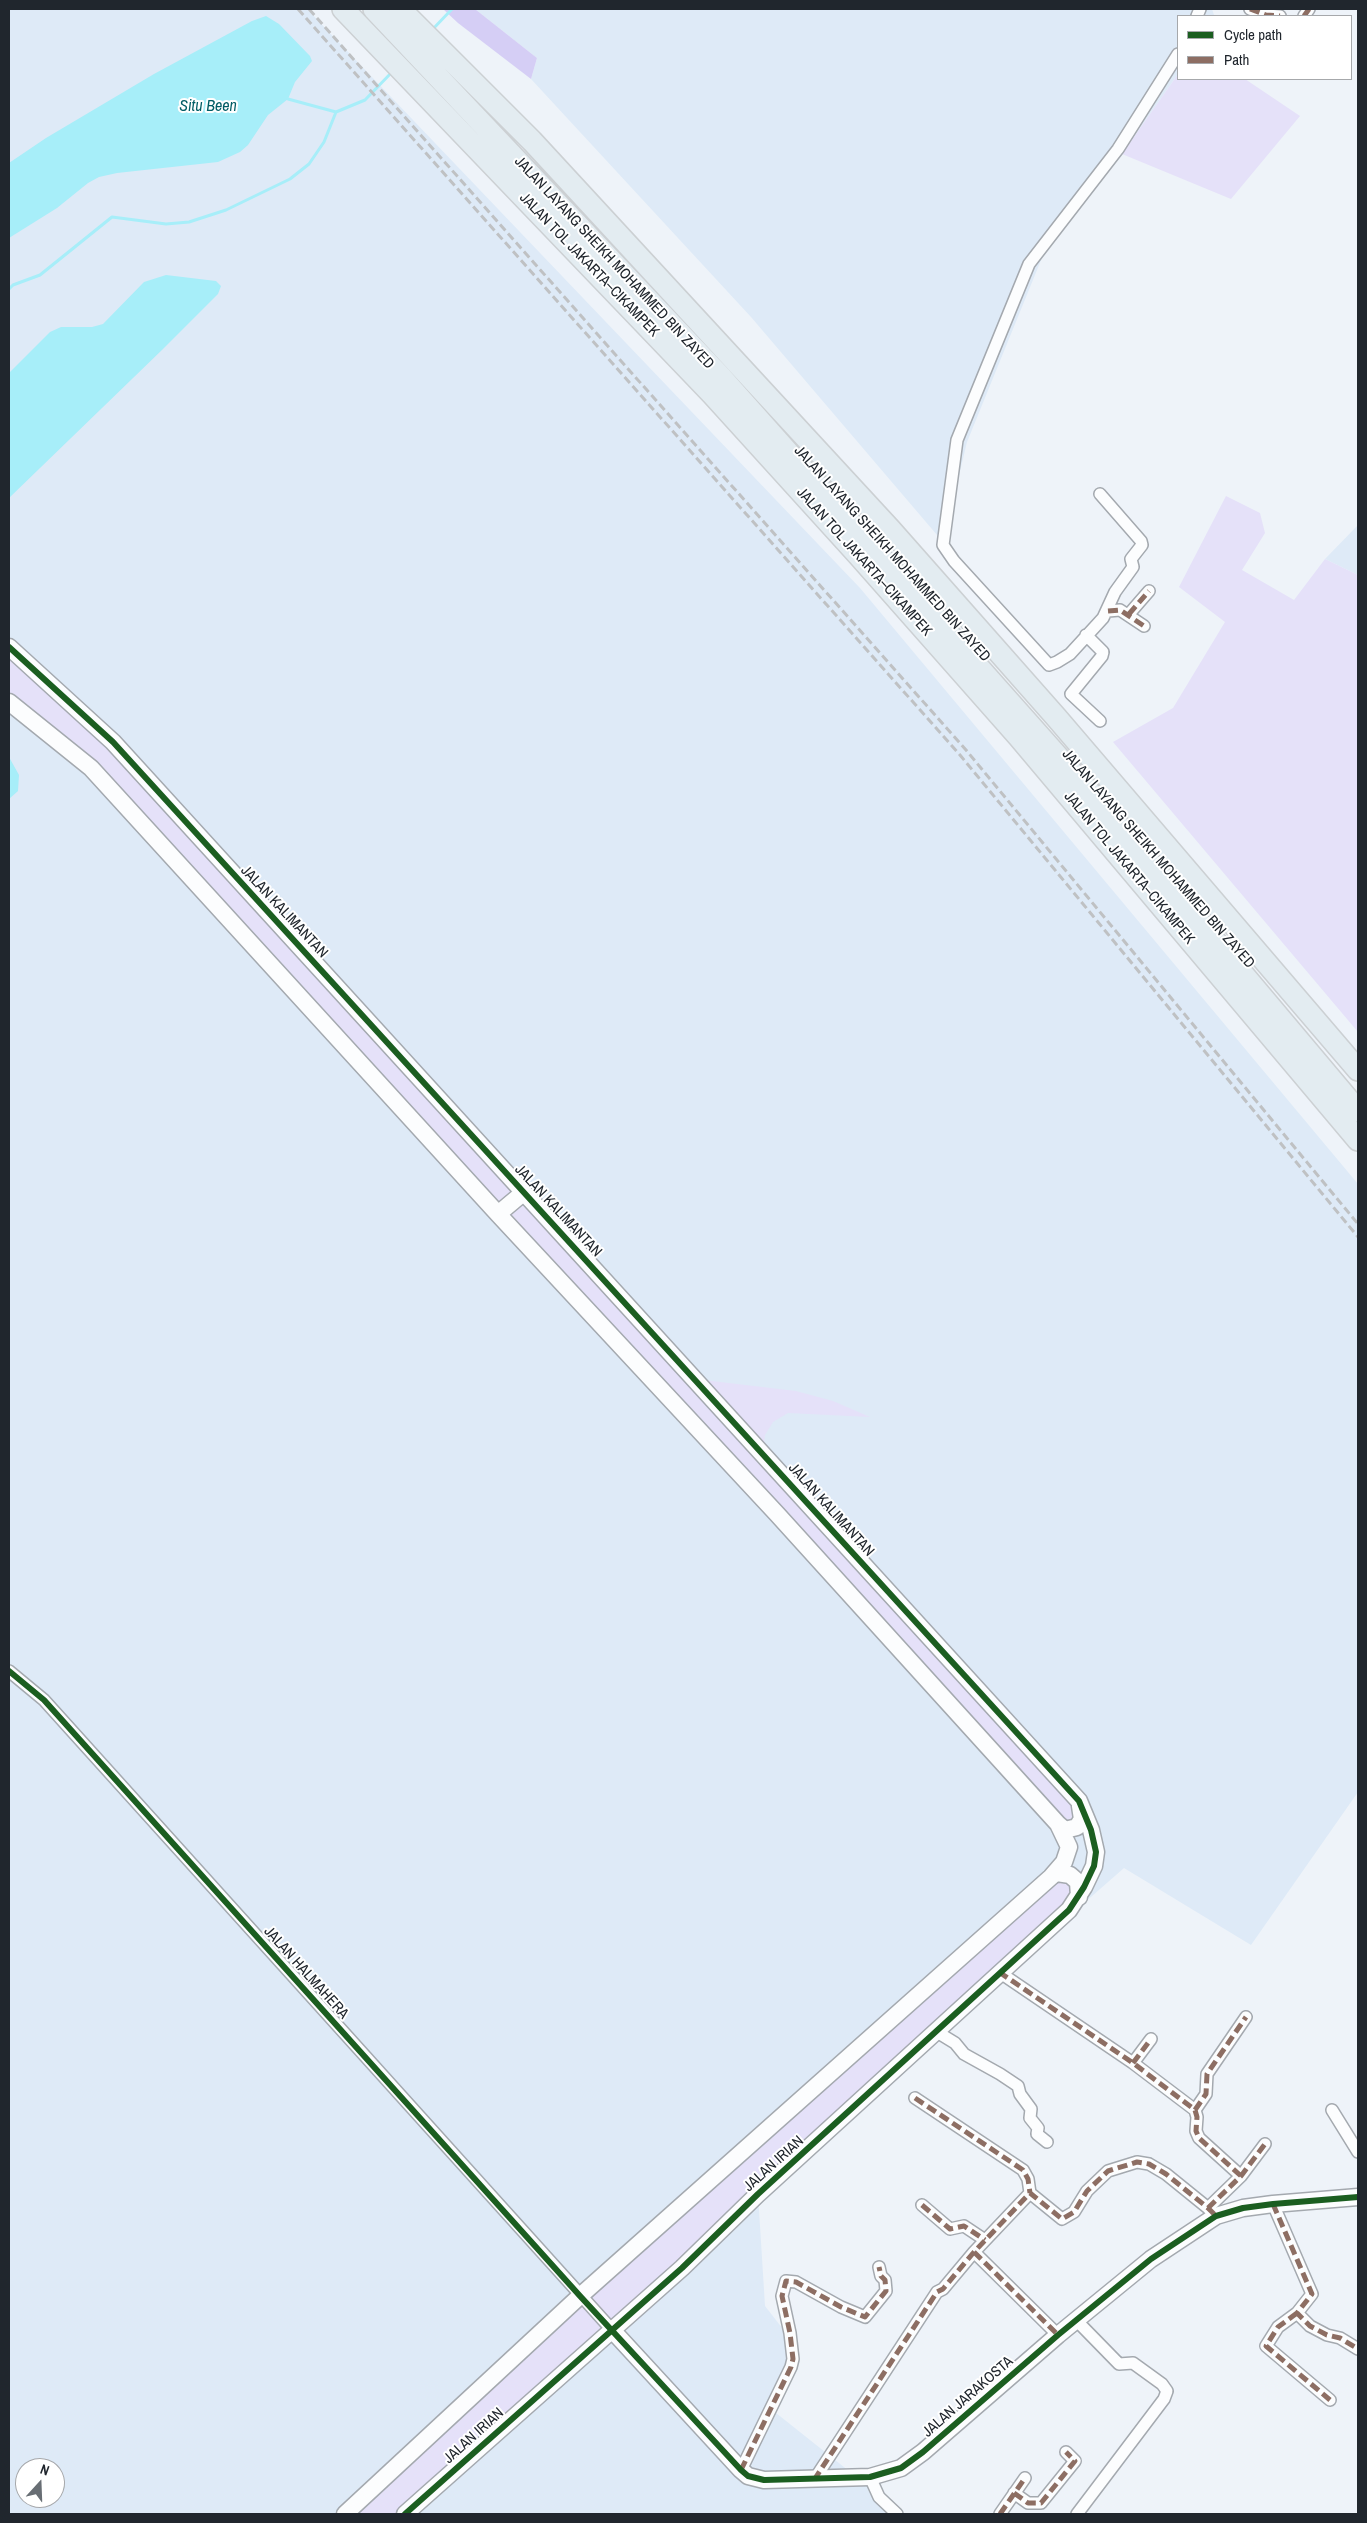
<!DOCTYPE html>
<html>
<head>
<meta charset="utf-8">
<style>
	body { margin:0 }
	#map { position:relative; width:1367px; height:2523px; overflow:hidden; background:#eef3f9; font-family:"Archivo Narrow",sans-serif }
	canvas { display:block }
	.frame { position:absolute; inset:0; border:10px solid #20262d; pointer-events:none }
	.legend { position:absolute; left:1177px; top:15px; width:175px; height:65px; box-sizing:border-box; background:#fff; border:1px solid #a6a8ab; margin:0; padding:6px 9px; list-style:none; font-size:15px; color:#20262d }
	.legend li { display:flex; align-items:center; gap:10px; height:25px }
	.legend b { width:25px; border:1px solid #a6a8ab }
	.north { position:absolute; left:15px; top:2458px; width:50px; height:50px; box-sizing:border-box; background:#fff; border:1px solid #a6a8ab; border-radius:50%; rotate:20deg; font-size:14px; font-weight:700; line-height:20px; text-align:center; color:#20262d }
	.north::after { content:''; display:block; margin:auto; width:18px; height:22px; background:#686e74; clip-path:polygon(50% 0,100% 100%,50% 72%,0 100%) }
</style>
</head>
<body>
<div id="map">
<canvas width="1367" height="2523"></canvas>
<div class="frame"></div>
<ul class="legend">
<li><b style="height:6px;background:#1b5e20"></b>Cycle path</li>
<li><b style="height:6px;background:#8d6e63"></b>Path</li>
</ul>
<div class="north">N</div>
</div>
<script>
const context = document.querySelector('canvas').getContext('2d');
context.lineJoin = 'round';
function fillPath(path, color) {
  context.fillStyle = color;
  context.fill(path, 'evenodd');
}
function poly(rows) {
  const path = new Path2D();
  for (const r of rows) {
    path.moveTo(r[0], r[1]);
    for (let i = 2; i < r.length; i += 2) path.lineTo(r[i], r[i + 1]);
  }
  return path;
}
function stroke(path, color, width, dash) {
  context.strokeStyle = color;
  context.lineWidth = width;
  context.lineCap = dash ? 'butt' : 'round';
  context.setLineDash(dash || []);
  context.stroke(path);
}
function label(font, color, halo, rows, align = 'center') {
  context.font = font + ' "Archivo Narrow",sans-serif';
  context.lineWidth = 4;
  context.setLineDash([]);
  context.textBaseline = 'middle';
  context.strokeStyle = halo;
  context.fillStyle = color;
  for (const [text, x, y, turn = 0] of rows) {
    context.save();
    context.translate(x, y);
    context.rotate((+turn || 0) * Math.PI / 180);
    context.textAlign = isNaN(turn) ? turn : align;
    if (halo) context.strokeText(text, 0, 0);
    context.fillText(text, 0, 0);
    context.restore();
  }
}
fillPath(poly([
	[9,9,307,9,860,588,1358,1184,1358,1792,1251,1945,1124,1868,937,2032,758,2194,765,2306,797,2347,771,2409,903,2514,9,2514],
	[25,2468,55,2468,55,2498,25,2498],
	[475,9,1212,9,1214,15,1178,16,1178,74,1122,154,1048,243,967,442,943,542,751,317,531,79,537,58],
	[1358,525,1358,575,1325,559]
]), '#deeaf7');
fillPath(poly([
	[1178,74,1178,79,1245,79,1300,116,1231,199,1122,154],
	[1226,496,1260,513,1265,533,1242,570,1294,600,1325,559,1358,575,1358,1032,1113,742,1173,708,1225,622,1179,587],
	[9,647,113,742,695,1379,796,1391,833,1401,870,1417,788,1413,773,1422,765,1435,763,1453,1079,1801,1070,1830,91,768,9,702],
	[1062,1873,1079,1897,405,2514,345,2514]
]), '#e5e1f9');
fillPath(poly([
	[443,9,475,9,537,58,531,79,458,23]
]), '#d5cef5');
fillPath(poly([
	[266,16,279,24,310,56,312,61,295,82,288,99,268,115,248,145,240,152,218,162,117,173,99,177,88,183,57,208,9,238,9,163,46,138,154,74,252,21],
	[166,275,216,281,221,286,218,294,163,349,9,498,9,373,50,332,61,327,92,327,103,324,144,282],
	[9,757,19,775,18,791,9,799]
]), '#a7eef9');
stroke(poly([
	[432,30,452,9],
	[288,99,336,112],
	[9,289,13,285,40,275,112,217,166,224,189,222,226,210,290,179,309,164,324,142,336,112,365,100,393,71]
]), '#a7eef9', 3);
const street = poly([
	[1250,9,1266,15,1280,16],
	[1197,16,1200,9],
	[1304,16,1309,9],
	[1100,494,1141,541,1142,545,1131,559,1133,567,1115,592,1103,618,1070,654,1057,662,1049,665,954,561,943,545,957,440,1029,264,1118,149,1178,54],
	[1108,611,1120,610,1144,626],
	[1129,614,1149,591],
	[1086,635,1103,652,1102,656,1071,694,1100,721],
	[9,1671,44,1700,613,2331],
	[999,1972,1133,2063,1195,2110,1197,2117,1196,2131,1199,2138,1241,2176],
	[937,2032,955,2043,964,2054,1000,2074,1018,2086,1020,2094,1031,2109,1030,2118,1038,2128,1037,2134,1047,2142],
	[1133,2063,1151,2039],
	[915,2098,1023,2170,1028,2179,1030,2193],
	[1195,2110,1206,2094,1207,2074,1246,2017],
	[1332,2110,1358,2152],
	[1273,2204,1312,2294,1297,2313,1310,2326,1327,2335,1340,2338,1358,2349],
	[922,2205,950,2229,964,2226,985,2240],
	[1208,2208,1241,2176,1265,2144],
	[974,2252,1058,2335],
	[1297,2313,1278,2327,1266,2346,1330,2400],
	[1076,2320,1119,2364,1133,2363,1162,2384,1167,2391,1164,2399,1077,2514],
	[741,2470,791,2367,793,2359,790,2333,782,2296,786,2281,796,2282,841,2307,865,2317,886,2291,885,2280,881,2276,879,2267],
	[870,2477,879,2497,897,2514],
	[814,2480,937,2292,943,2289,974,2252,1030,2193,1062,2219,1074,2212,1087,2191,1108,2171,1137,2162,1149,2164,1166,2174,1208,2208,1216,2216],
	[1014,2493,1028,2503,1041,2503,1075,2461,1066,2452],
	[1000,2514,1025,2478]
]);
const secondary = poly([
	[9,647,113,742,1079,1801,1091,1830,1096,1852,1094,1866,1084,1887,1069,1910,758,2194,682,2268,405,2514],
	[9,702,91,768,498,1214,777,1514,1058,1824,1065,1830,1077,1827,1082,1819,1080,1806],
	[498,1214,523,1193],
	[1052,1876,1057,1873,1070,1875,1078,1882,1079,1897],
	[613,2331,741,2470,748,2476,764,2480,870,2477,901,2468,923,2452,1058,2335,1151,2259,1216,2216,1243,2208,1273,2204,1358,2197],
	[345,2514,580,2296,1051,1877,1064,1862,1069,1847,1058,1824]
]);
const highway = poly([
	[343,9,712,394,859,556,1018,736,1358,1140],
	[374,9,721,377,1099,803,1358,1111],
	[400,9,532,141,890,529,1056,717,1358,1070]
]);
stroke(street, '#a4a9af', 14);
stroke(secondary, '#a4a9af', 19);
stroke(highway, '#ccd0d3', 24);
stroke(street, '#fcfdfe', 11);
stroke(secondary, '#fcfdfe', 16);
stroke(highway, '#e3ecf1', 21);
stroke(poly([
	[298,9,960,755,1358,1237],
	[309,9,966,750,1358,1224]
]), '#bfc1c3', 3, [8, 4]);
stroke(poly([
	[1250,9,1266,15,1280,16],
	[1304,16,1309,9],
	[1108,611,1120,610,1144,626],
	[1129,614,1149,591],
	[999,1972,1133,2063,1195,2110,1197,2117,1196,2131,1199,2138,1241,2176],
	[1133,2063,1151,2039],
	[915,2098,1023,2170,1028,2179,1030,2193],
	[1195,2110,1206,2094,1207,2074,1246,2017],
	[1273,2204,1312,2294,1297,2313,1310,2326,1327,2335,1340,2338,1358,2349],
	[922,2205,950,2229,964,2226,985,2240],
	[1208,2208,1241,2176,1265,2144],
	[974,2252,1058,2335],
	[1297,2313,1278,2327,1266,2346,1330,2400],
	[741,2470,791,2367,793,2359,790,2333,782,2296,786,2281,796,2282,841,2307,865,2317,886,2291,885,2280,881,2276,879,2267],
	[814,2480,937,2292,943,2289,974,2252,1030,2193,1062,2219,1074,2212,1087,2191,1108,2171,1137,2162,1149,2164,1166,2174,1208,2208,1216,2216],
	[1014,2493,1028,2503,1041,2503,1075,2461,1066,2452],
	[1000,2514,1025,2478]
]), '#8d6e63', 5, [10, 5]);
stroke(poly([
	[9,647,113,742,1079,1801,1091,1830,1096,1852,1094,1866,1084,1887,1069,1910,758,2194,682,2268,405,2514],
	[9,1671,44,1700,580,2296,741,2470,748,2476,764,2480,870,2477,901,2468,923,2452,1058,2335,1151,2259,1216,2216,1243,2208,1273,2204,1358,2197]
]), '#1b5e20', 6);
label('15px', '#20262d', '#fff', [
	["JALAN LAYANG SHEIKH MOHAMMED BIN ZAYED",614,263,47],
	["JALAN TOL JAKARTA–CIKAMPEK",589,265,46],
	["JALAN LAYANG SHEIKH MOHAMMED BIN ZAYED",892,554,48],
	["JALAN TOL JAKARTA–CIKAMPEK",864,562,48],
	["JALAN LAYANG SHEIKH MOHAMMED BIN ZAYED",1158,859,49],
	["JALAN TOL JAKARTA–CIKAMPEK",1129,868,50],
	["JALAN KALIMANTAN",284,912,47],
	["JALAN KALIMANTAN",558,1211,47],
	["JALAN KALIMANTAN",831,1510,48],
	["JALAN HALMAHERA",306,1973,48],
	["JALAN IRIAN",774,2164,-42],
	["JALAN JARAKOSTA",968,2397,-41],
	["JALAN IRIAN",474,2436,-42]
]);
label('italic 16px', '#005c65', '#fff', [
	["Situ Been",208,107]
]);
</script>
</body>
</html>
